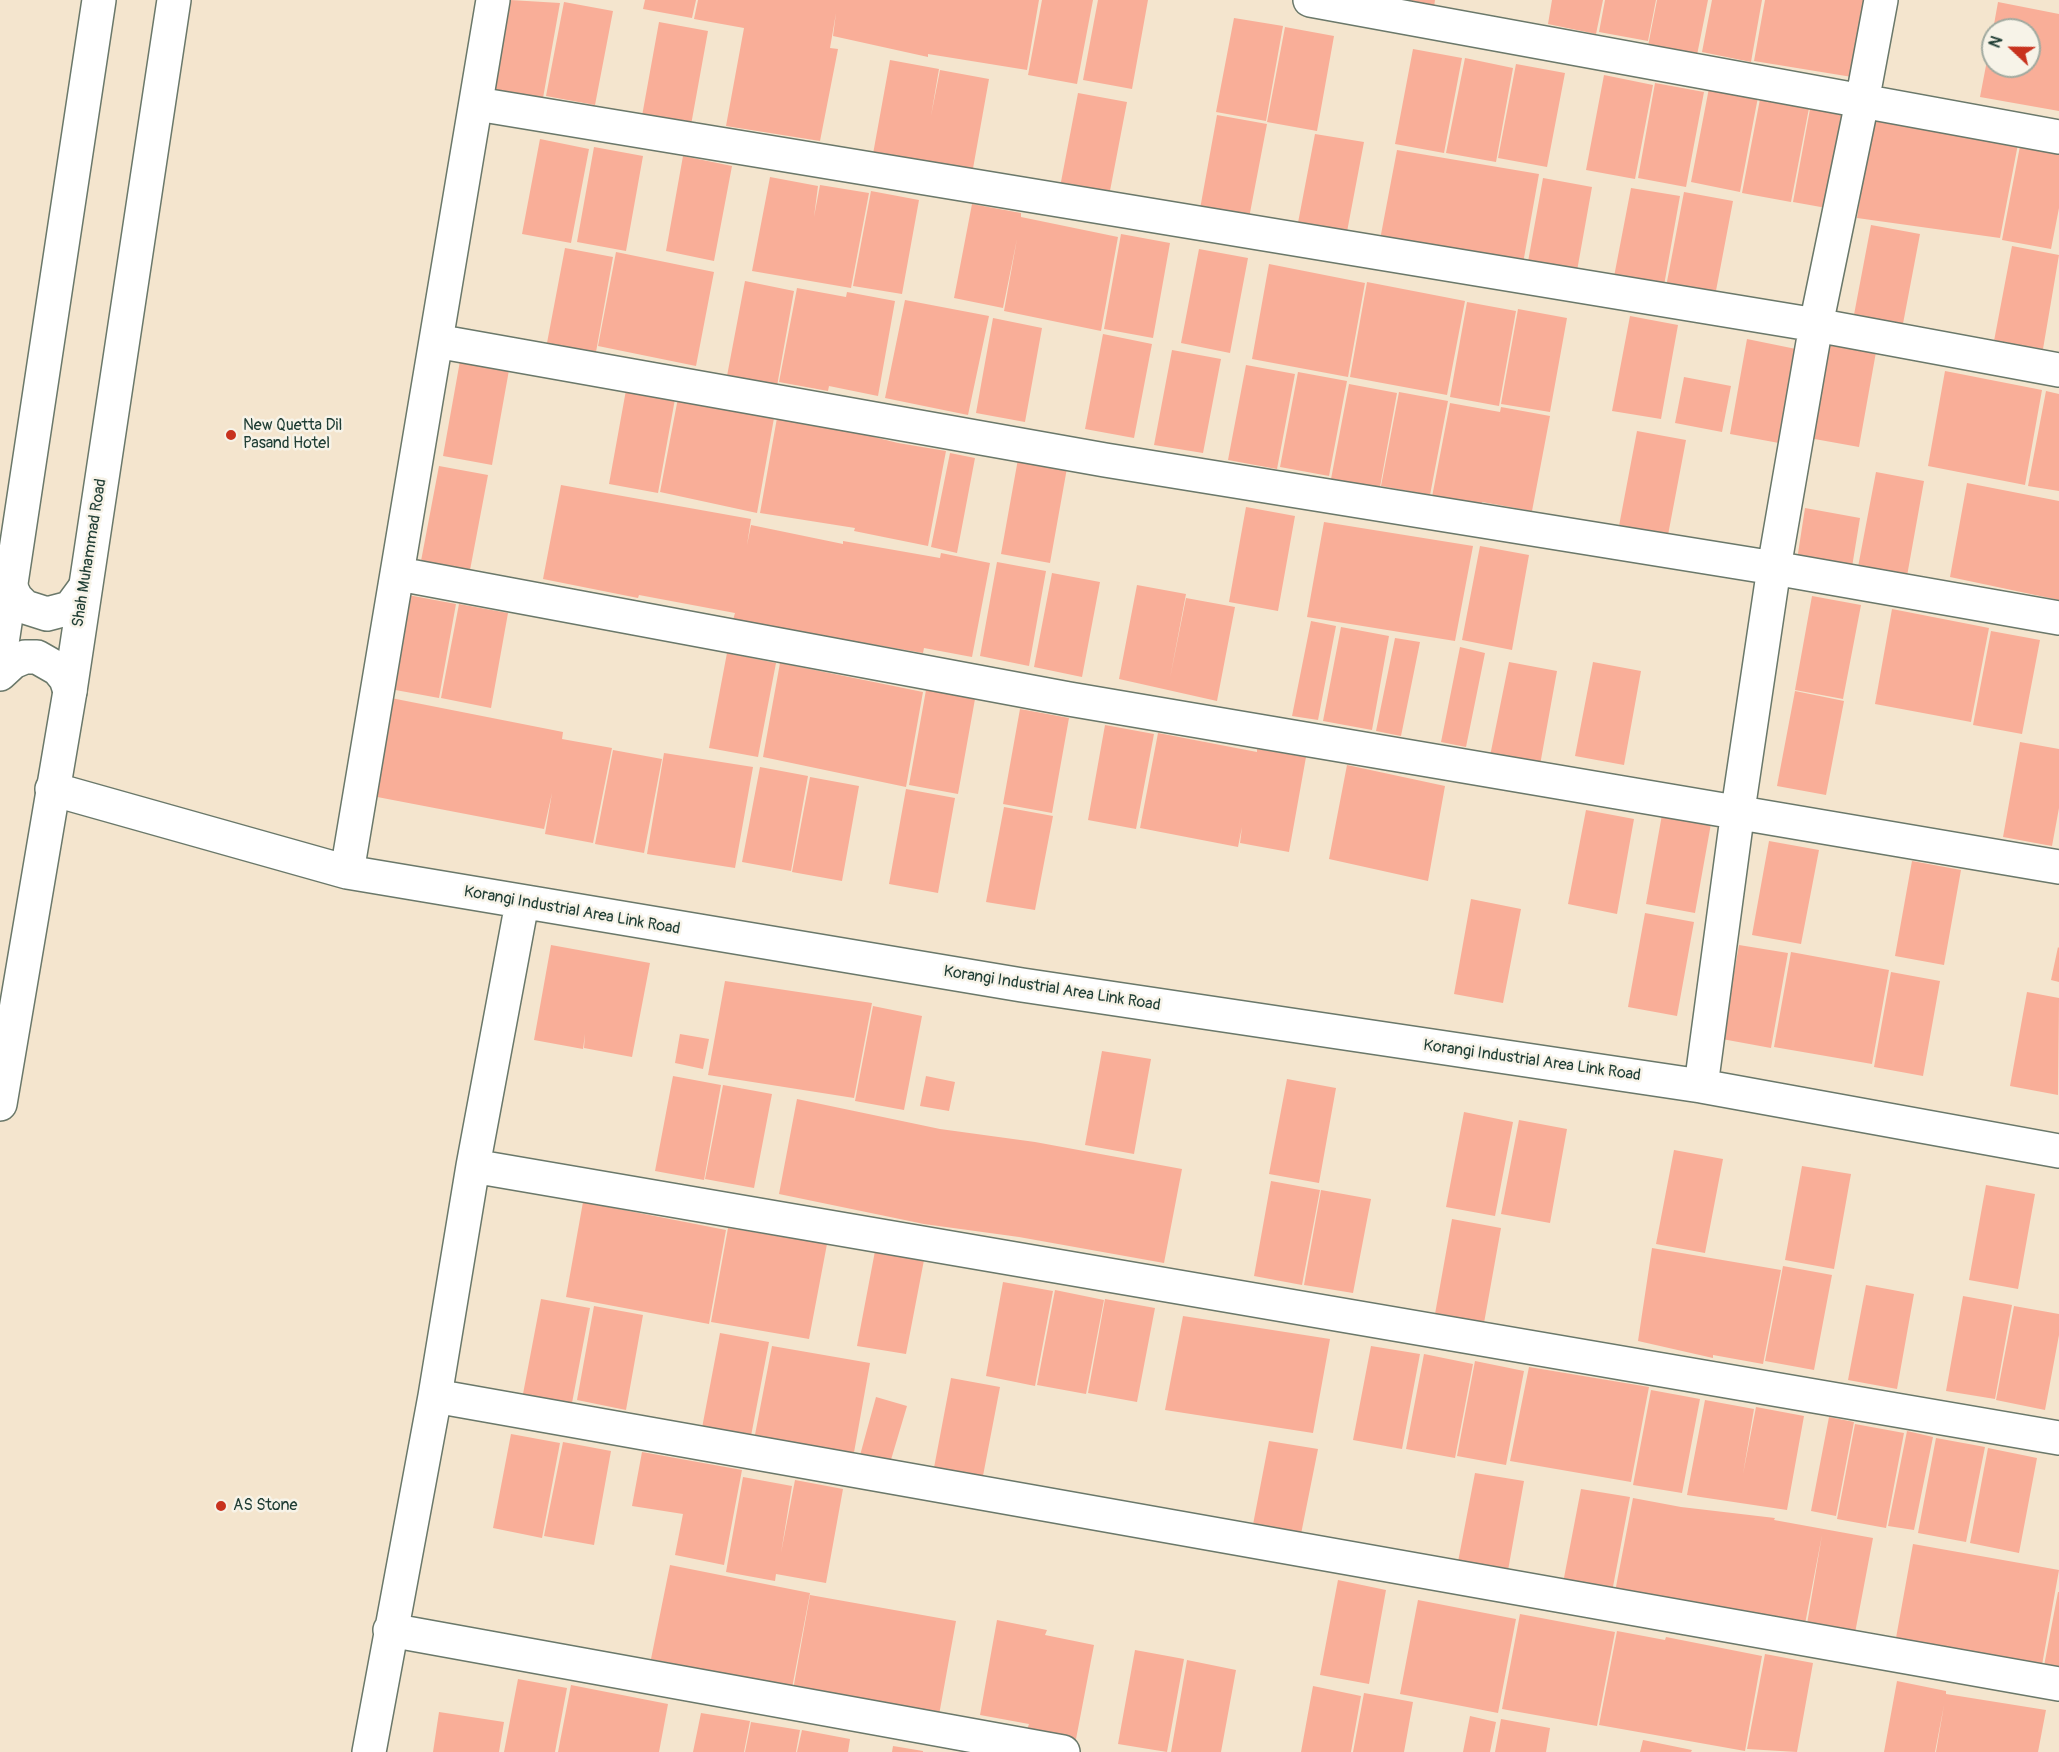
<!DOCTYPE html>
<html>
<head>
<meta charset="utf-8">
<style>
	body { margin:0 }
	#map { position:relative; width:2059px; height:1752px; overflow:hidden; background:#f4e5ce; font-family:Pangolin,sans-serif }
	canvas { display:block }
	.north { position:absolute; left:1981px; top:18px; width:60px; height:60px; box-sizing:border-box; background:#f7f3e8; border:2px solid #a1aaa0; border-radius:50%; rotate:292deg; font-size:16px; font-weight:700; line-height:24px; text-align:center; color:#1f3d34 }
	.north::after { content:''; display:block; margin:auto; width:21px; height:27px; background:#c8321e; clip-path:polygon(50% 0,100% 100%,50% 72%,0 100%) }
</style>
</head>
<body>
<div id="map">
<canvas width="2059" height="1752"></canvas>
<div class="north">N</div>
</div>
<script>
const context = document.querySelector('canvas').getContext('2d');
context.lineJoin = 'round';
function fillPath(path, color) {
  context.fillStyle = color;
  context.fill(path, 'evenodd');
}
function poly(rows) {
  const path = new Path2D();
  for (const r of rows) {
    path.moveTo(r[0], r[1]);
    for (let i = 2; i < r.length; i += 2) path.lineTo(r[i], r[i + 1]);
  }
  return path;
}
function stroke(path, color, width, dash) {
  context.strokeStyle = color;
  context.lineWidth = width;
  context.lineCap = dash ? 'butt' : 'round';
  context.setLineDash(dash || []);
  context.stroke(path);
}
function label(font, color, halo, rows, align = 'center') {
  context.font = font + ' Pangolin,sans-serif';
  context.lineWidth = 5;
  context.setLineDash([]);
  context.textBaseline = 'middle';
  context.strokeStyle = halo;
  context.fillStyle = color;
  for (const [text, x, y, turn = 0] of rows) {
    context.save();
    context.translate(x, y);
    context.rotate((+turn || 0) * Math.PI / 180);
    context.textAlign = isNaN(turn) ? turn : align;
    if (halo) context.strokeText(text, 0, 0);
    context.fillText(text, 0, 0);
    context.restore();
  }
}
fillPath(poly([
	[510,0,560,3,543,98,494,89],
	[645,0,696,0,692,18,643,9],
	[698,0,1039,0,1027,70,928,54,928,57,833,36,836,13,830,48,838,49,820,141,726,126,744,28,694,19],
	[1042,0,1093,0,1077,84,1028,75],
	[1098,0,1148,0,1132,89,1083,80],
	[1405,0,1435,0,1434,7],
	[1552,0,1603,0,1596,34,1548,24],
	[1605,0,1656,0,1648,41,1599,32],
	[1657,0,1708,0,1697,55,1648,46],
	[1712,0,1762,0,1751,62,1702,52],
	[1765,0,1867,0,1852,77,1754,61],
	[564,2,613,11,595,105,546,96],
	[1998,2,2059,14,2059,111,1980,97,1992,34,1993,66,2029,66,2029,30,1993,30],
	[1234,18,1283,26,1266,121,1216,112],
	[659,22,708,31,691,125,642,116],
	[1285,27,1334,36,1317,131,1267,122],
	[1413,49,1462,58,1444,153,1395,144],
	[1465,58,1513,68,1496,162,1446,153],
	[890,60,939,69,931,116,940,70,989,79,972,174,873,154],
	[1516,64,1565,73,1547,167,1498,158],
	[1604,75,1653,85,1635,179,1586,170],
	[1655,83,1704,92,1686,187,1638,178],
	[1709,88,1758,97,1740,192,1691,182],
	[1078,93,1127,102,1109,196,1060,187],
	[1760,99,1809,108,1791,202,1742,193],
	[1810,109,1848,116,1832,209,1793,202],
	[1217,115,1267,124,1249,218,1200,209],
	[1873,119,2018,144,2000,238,1857,218],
	[1315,134,1364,142,1346,237,1297,228],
	[540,139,589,149,571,243,522,234],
	[2020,146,2059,153,2059,208,2051,249,2002,240],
	[594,147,643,156,626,251,577,242],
	[1397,150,1539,174,1522,269,1379,245],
	[683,156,732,166,714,261,666,251],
	[770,177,818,186,814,217,820,185,869,193,851,288,752,271],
	[1543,178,1592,187,1575,282,1526,273],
	[1631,188,1680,196,1663,291,1613,282],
	[871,191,919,200,902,294,853,286],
	[1684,192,1733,201,1715,296,1666,287],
	[972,204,1021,213,1021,217,1118,237,1101,331,1004,311,1017,239,1003,308,954,298],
	[1871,225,1920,234,1902,329,1853,320],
	[1121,234,1170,243,1153,338,1104,329],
	[2012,246,2059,255,2043,349,1994,341],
	[565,248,613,257,596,352,547,343],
	[1199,249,1248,258,1230,353,1181,343],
	[616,252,714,272,696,366,598,346],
	[1269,264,1365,283,1348,377,1252,359],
	[745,281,794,291,777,386,727,376],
	[1367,282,1465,301,1447,395,1350,377],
	[797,288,846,297,847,292,895,301,878,396,829,386,828,391,779,382],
	[905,300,989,316,968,415,885,398],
	[1467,302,1516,311,1499,406,1450,397],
	[1518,309,1567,318,1550,412,1501,404],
	[1630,316,1678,325,1661,419,1612,411],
	[993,318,1042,328,1025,422,976,413],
	[1103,334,1152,344,1134,438,1085,429],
	[1747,339,1796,349,1779,443,1730,434],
	[1828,343,1876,352,1859,447,1809,438],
	[1172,350,1221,359,1203,453,1154,445],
	[460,361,509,370,492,465,443,456],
	[1246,365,1295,374,1277,469,1228,460],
	[1945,371,2042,390,2025,485,1928,466],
	[1298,372,1347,381,1329,476,1280,467],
	[1684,377,1731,386,1722,432,1675,423],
	[1349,384,1397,393,1380,487,1331,479],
	[626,390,675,399,658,493,609,484],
	[2046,391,2059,394,2059,491,2028,486],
	[1399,392,1448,401,1430,495,1381,486],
	[678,398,774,418,757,513,660,492],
	[1450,403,1500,412,1501,407,1550,416,1532,511,1482,502,1481,506,1432,497],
	[777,418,875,434,874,437,898,443,946,451,928,546,854,531,855,528,760,513],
	[1637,431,1686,440,1668,535,1619,526],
	[950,453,975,458,957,553,931,547],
	[1018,459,1067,468,1050,563,1001,554],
	[439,466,488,475,470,570,421,561],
	[1876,472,1924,481,1907,576,1858,567],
	[1967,483,2059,501,2059,600,1950,577],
	[561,485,751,519,747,545,751,525,843,544,843,541,940,558,941,553,990,563,972,657,924,648,923,653,783,629,733,620,735,613,639,595,638,598,543,579],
	[1246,507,1295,516,1278,611,1229,602],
	[1805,508,1860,518,1852,567,1797,560],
	[1324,522,1473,546,1455,641,1307,617],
	[1480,546,1529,555,1512,650,1462,640],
	[997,562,1046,571,1029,666,980,656],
	[1052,573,1100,582,1082,677,1034,667],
	[1137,585,1186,594,1170,678,1186,598,1235,607,1217,701,1119,679],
	[408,595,456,604,439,698,390,689],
	[1812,596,1861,605,1843,699,1795,690],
	[459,604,508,613,491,708,441,698],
	[1892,609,1989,628,1971,722,1875,704],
	[1311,621,1336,626,1318,720,1292,716],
	[1341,627,1389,636,1372,730,1323,721],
	[1991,631,2040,640,2022,734,1973,725],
	[1395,638,1420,642,1401,736,1376,731],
	[1460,647,1485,653,1466,747,1441,742],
	[727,653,776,663,758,757,709,748],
	[1509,662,1557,671,1540,765,1490,756],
	[1593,662,1641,671,1624,765,1575,756],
	[780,663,923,692,906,787,763,757],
	[926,690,975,699,958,794,909,785],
	[1795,691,1844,701,1826,795,1777,786],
	[391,698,563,732,562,739,612,748,593,843,545,834,552,793,544,829,372,796],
	[1020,709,1069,718,1052,813,1003,804],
	[1105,725,1154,734,1136,829,1088,820],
	[1158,733,1257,752,1257,749,1306,757,1289,852,1240,843,1242,827,1238,847,1140,828],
	[2020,742,2059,749,2059,808,2052,846,2003,837],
	[613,750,662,759,644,853,595,844],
	[664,753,753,767,735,868,647,854],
	[1347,765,1445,786,1428,881,1329,859],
	[760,767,808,776,791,871,742,862],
	[810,777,859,786,842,881,792,872],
	[906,789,955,798,938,893,889,884],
	[1004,807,1053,816,1035,910,986,902],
	[1663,809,1712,818,1695,913,1646,904],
	[1586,810,1634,819,1617,914,1568,904],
	[1769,841,1819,850,1801,944,1752,935],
	[1912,861,1961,870,1944,965,1895,956],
	[1471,899,1521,909,1503,1003,1454,994],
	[1645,913,1694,922,1677,1016,1628,1007],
	[551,945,650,963,632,1057,584,1048,585,1034,583,1049,534,1040],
	[1739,945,1788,953,1771,1048,1722,1039],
	[2058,947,2059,948,2059,982,2051,980],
	[1791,952,1889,970,1872,1064,1774,1047],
	[1891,972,1940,981,1923,1076,1874,1067],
	[725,981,872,1003,854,1098,708,1075],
	[2027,992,2059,998,2058,1095,2010,1086],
	[873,1006,922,1016,904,1110,855,1101],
	[680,1034,709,1039,703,1069,675,1063],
	[1102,1051,1151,1059,1134,1154,1085,1145],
	[673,1076,721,1085,704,1180,655,1171],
	[926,1076,955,1082,949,1111,920,1106],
	[1287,1079,1336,1088,1319,1183,1269,1174],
	[723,1085,772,1094,754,1188,705,1179],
	[797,1099,940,1129,1035,1142,1182,1169,1164,1263,1019,1237,924,1224,779,1194],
	[1464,1112,1513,1122,1495,1216,1446,1207],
	[1519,1120,1567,1129,1550,1223,1501,1214],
	[1674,1150,1723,1159,1705,1253,1656,1244],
	[1802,1166,1851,1174,1834,1269,1785,1260],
	[1271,1181,1320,1190,1302,1285,1254,1276],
	[1986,1185,2035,1194,2018,1289,1969,1280],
	[1321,1190,1371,1199,1353,1293,1304,1285],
	[583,1202,726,1230,709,1324,566,1297],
	[1452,1219,1501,1228,1484,1323,1435,1314],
	[728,1228,827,1244,809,1339,711,1322],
	[1652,1248,1781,1270,1763,1364,1713,1355,1713,1358,1638,1341],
	[875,1251,924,1260,906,1354,857,1346],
	[1783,1266,1832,1275,1814,1370,1765,1361],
	[1003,1282,1053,1291,1035,1386,986,1376],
	[1866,1285,1914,1294,1897,1389,1848,1380],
	[1055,1290,1104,1300,1086,1394,1037,1385],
	[1963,1296,2012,1305,1995,1399,1946,1391],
	[541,1299,590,1308,572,1403,523,1394],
	[1105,1299,1155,1308,1137,1402,1088,1393],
	[594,1306,643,1315,626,1410,577,1400],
	[2014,1306,2059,1314,2059,1335,2045,1410,1996,1400],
	[1183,1316,1330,1339,1313,1433,1165,1410],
	[720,1333,769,1342,751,1436,702,1428],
	[772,1346,870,1363,853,1458,754,1440],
	[1371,1346,1420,1354,1402,1449,1353,1440],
	[1424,1354,1473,1364,1455,1458,1406,1449],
	[1475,1361,1524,1371,1506,1465,1457,1456],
	[1529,1367,1649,1387,1631,1482,1510,1461],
	[951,1378,1000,1387,982,1481,933,1473],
	[1651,1390,1700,1399,1682,1493,1633,1485],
	[876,1397,907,1406,890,1463,859,1459],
	[1705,1400,1754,1409,1743,1474,1756,1407,1804,1416,1787,1510,1687,1495],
	[1829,1417,1854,1422,1836,1516,1811,1511],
	[1855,1424,1904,1433,1886,1528,1837,1519],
	[1907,1431,1933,1437,1914,1530,1888,1526],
	[511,1434,560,1443,542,1538,493,1528],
	[1936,1438,1985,1447,1966,1542,1918,1533],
	[1269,1441,1318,1449,1299,1544,1251,1535],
	[563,1442,611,1451,594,1545,544,1536],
	[1988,1448,2037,1458,2019,1553,1970,1543],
	[642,1452,742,1470,724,1565,675,1555,683,1514,632,1506],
	[1475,1473,1524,1481,1507,1576,1457,1567],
	[743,1477,792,1486,781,1553,795,1480,843,1489,826,1583,776,1574,775,1581,726,1572],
	[1581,1489,1630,1497,1612,1592,1563,1583],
	[1633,1498,1681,1507,1775,1518,1774,1520,1873,1538,1855,1633,1807,1624,1822,1535,1805,1624,1615,1592],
	[1913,1544,2059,1570,2042,1665,1896,1638],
	[670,1565,810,1593,792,1688,651,1659],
	[1338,1580,1386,1590,1369,1684,1320,1675],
	[2058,1592,2059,1592,2059,1669,2044,1666],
	[810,1595,956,1621,939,1715,793,1690],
	[1418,1600,1516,1619,1498,1713,1400,1694],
	[1520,1614,1615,1632,1597,1726,1502,1709],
	[997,1620,1047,1630,1045,1635,1094,1645,1076,1739,1027,1730,1029,1724,980,1715],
	[1617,1631,1665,1640,1666,1637,1762,1656,1745,1751,1599,1725],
	[1135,1650,1184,1659,1167,1752,1118,1744],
	[1765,1654,1813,1663,1797,1752,1747,1749],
	[1187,1660,1236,1670,1221,1752,1171,1752],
	[518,1679,567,1688,555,1752,504,1752],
	[1897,1681,1946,1691,1946,1694,2046,1710,2038,1752,1936,1752,1944,1705,1935,1752,1884,1752],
	[571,1685,668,1704,659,1752,558,1752],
	[1313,1686,1361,1696,1351,1752,1301,1752],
	[1364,1693,1413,1702,1404,1752,1353,1752],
	[439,1712,504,1722,499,1752,433,1752],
	[701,1713,750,1721,744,1752,693,1752],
	[1470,1716,1496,1722,1490,1752,1463,1752],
	[1501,1719,1550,1728,1546,1752,1495,1752],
	[751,1722,800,1730,796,1752,745,1752],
	[802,1730,850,1739,848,1752,797,1752],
	[1643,1740,1692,1750,1691,1752,1640,1752],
	[893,1746,923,1751,923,1752,892,1752]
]), '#f9ae98');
const minor = poly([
	[1310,0,2059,137],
	[477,104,1816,325,2059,370],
	[436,341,1105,460,1774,568,2059,618],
	[399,574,1069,699,2059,867],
	[52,789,347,872,1022,985,1701,1086,2059,1151],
	[347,872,493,0],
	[1701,1086,1738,810,1774,568,1816,325,1862,102,1881,0],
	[473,1166,2059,1438],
	[435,1396,2059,1684],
	[390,1630,1063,1752],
	[369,1752,435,1396,473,1166,522,903]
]);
const tertiary = poly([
	[11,588,16,598,25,607,47,614,70,608,84,589],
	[0,674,13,662,25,657,37,657,58,669,66,679,70,691]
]);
const secondary = poly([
	[0,656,99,0],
	[0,1104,70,691,174,0]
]);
stroke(minor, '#6a786a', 36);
stroke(tertiary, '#6a786a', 36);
stroke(secondary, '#6a786a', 36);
stroke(minor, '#fff', 33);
stroke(tertiary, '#fff', 33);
stroke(secondary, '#fff', 33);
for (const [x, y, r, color] of [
	[231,435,6,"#c8321e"],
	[221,1506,6,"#c8321e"]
]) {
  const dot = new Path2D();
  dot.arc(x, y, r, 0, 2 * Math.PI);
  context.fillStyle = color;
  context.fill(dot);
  stroke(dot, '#f7f3e8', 2);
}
label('16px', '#1f3d34', '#f7f3e8', [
	["New Quetta Dil",243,426],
	["Pasand Hotel",243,444],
	["AS Stone",233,1506]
], 'left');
label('16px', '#1f3d34', '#f7f3e8', [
	["Shah Muhammad Road",90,553,-81],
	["Korangi Industrial Area Link Road",572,911,10],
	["Korangi Industrial Area Link Road",1052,989,9],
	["Korangi Industrial Area Link Road",1532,1061,8]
]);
</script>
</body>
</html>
